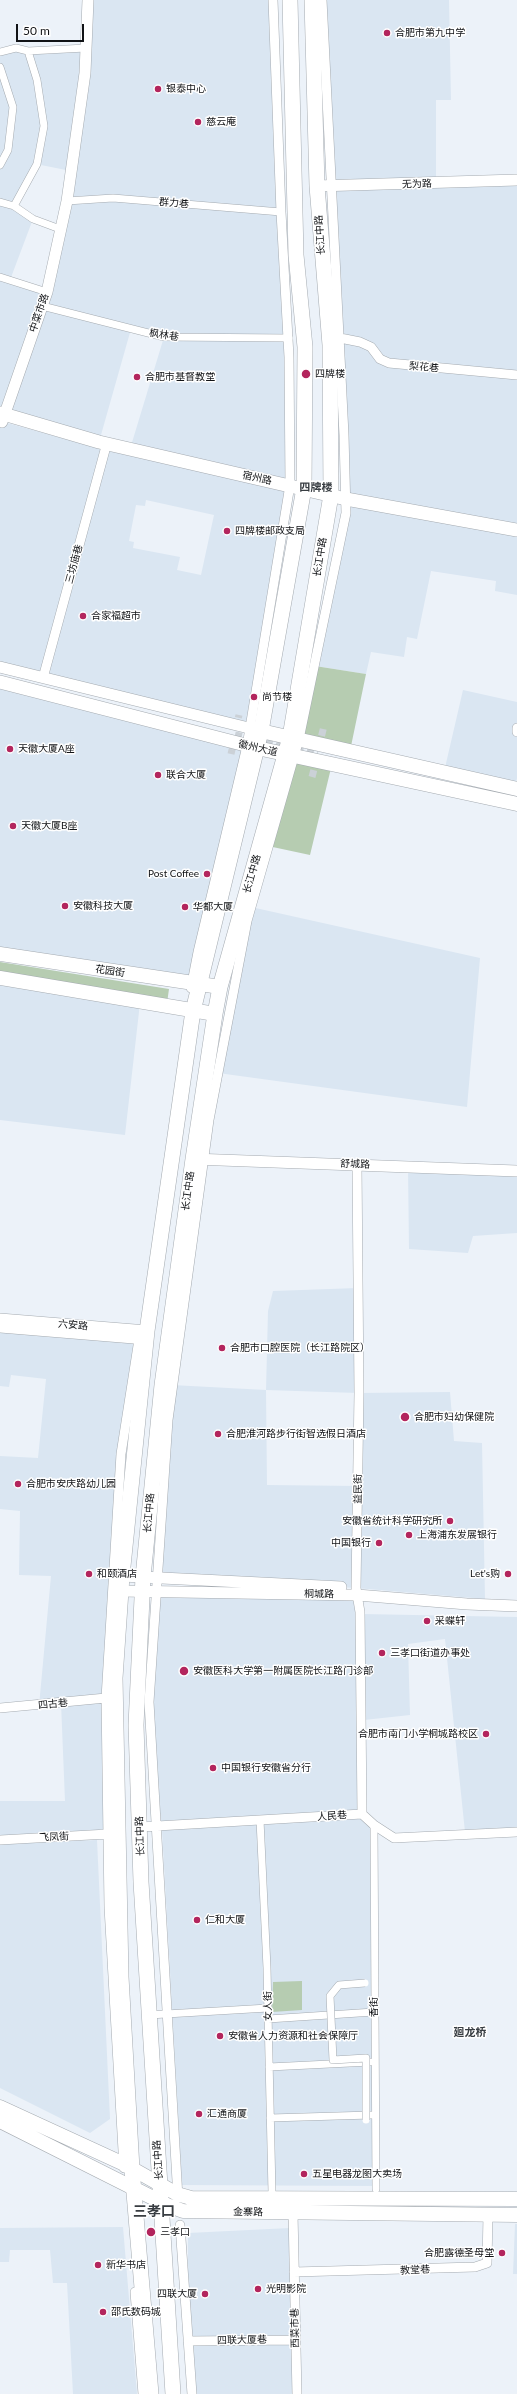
<!DOCTYPE html>
<html>
<head>
<meta charset="utf-8">
<style>
	body { margin:0 }
	#map { position:relative; width:517px; height:2394px; overflow:hidden; background:#ecf2f9; font-family:Lato,sans-serif }
	canvas { display:block }
	.scale { position:absolute; left:16px; top:24px; width:68px; height:18px; box-sizing:border-box; border:2px solid #111316; border-top:0; padding-left:5px; font-size:12px; line-height:14px; white-space:nowrap; color:#111316; -webkit-text-stroke:3px #fff; paint-order:stroke }
</style>
</head>
<body>
<div id="map">
<canvas width="517" height="2394"></canvas>
<div class="scale">50 m</div>
</div>
<script>
const context = document.querySelector('canvas').getContext('2d');
context.lineJoin = 'round';
function fillPath(path, color) {
  context.fillStyle = color;
  context.fill(path, 'evenodd');
}
function poly(rows) {
  const path = new Path2D();
  for (const r of rows) {
    path.moveTo(r[0], r[1]);
    for (let i = 2; i < r.length; i += 2) path.lineTo(r[i], r[i + 1]);
  }
  return path;
}
function stroke(path, color, width, dash) {
  context.strokeStyle = color;
  context.lineWidth = width;
  context.lineCap = dash ? 'butt' : 'round';
  context.setLineDash(dash || []);
  context.stroke(path);
}
function label(font, color, halo, rows, align = 'center') {
  context.font = font + ' Lato,"Noto Sans SC",sans-serif';
  context.lineWidth = 3;
  context.setLineDash([]);
  context.textBaseline = 'middle';
  context.strokeStyle = halo;
  context.fillStyle = color;
  for (const [text, x, y, turn = 0] of rows) {
    context.save();
    context.translate(x, y);
    context.rotate((+turn || 0) * Math.PI / 180);
    context.textAlign = isNaN(turn) ? turn : align;
    if (halo) context.strokeText(text, 0, 0);
    context.fillText(text, 0, 0);
    context.restore();
  }
}
fillPath(poly([
	[88,0,273,0,290,485,130,449,164,337,131,329,99,442,0,413,0,52,86,48],
	[36,164,71,171,47,292,10,280,33,219,14,206],
	[322,0,449,0,451,100,436,100,436,183,517,180,517,530,346,499],
	[0,421,105,450,289,492,250,728,0,667],
	[146,500,214,515,201,575,177,570,180,557,133,548,134,542,129,541,136,505,145,506],
	[346,505,517,536,517,595,495,591,496,581,431,571,417,639,407,637,404,657,371,652,366,674,315,666],
	[0,682,247,746,192,982,0,954],
	[463,690,517,702,517,778,515,788,444,772],
	[251,907,480,958,467,1107,218,1073],
	[0,979,140,1003,125,1135,0,1120],
	[408,1167,517,1171,517,1233,473,1236,468,1253,409,1249],
	[358,1288,359,1393,450,1392,454,1441,482,1443,485,1599,356,1588,158,1577,172,1385,266,1390,268,1311,273,1291],
	[266,1390,358,1393,358,1486,267,1485],
	[0,1327,139,1338,121,1454,108,1834,0,1840,0,1801,65,1801,61,1703,39,1706,51,1576,19,1575,20,1511,0,1509,0,1456,38,1458,46,1379,11,1375,9,1387,0,1386],
	[157,1591,357,1595,362,1814,374,1825,378,2186,182,2185,162,1830,149,1702],
	[362,1614,517,1617,517,1829,465,1832,445,1639,408,1644,410,1715,364,1720],
	[97,1840,110,2119,90,2133,0,2088,0,1844],
	[515,2224,517,2224,517,2274,513,2274],
	[123,2227,137,2394,73,2394,67,2283,53,2283,50,2250,10,2250,9,2262,0,2262,0,2228],
	[290,2228,297,2394,192,2394,188,2341,188,2233]
]), '#dae6f2');
fillPath(poly([
	[315,666,366,674,350,751,299,739],
	[293,756,332,764,310,855,268,846],
	[0,962,169,989,167,1003,0,975],
	[302,1981,302,2010,272,2012,273,1982]
]), '#b6ccb1');
stroke(poly([
	[236,728,239,715],
	[235,735,318,752],
	[319,746,324,726],
	[231,754,234,741],
	[312,777,317,758]
]), '#cbd1d7', 7, [7, 3.5]);
const pedestrian = poly([
	[0,52,16,48,28,51,86,48],
	[0,67,13,107,8,150,0,165],
	[67,201,113,198,281,212],
	[0,202,14,206,33,219,60,229],
	[14,206,37,164,44,126,37,80,28,51],
	[0,277,47,292],
	[42,306,164,337,289,338],
	[260,1820,267,1968,272,2193],
	[374,1825,376,2189],
	[149,2015,268,2008],
	[268,2019,374,2012],
	[269,2067,370,2062],
	[270,2118,371,2115]
]);
const minor = poly([
	[340,338,360,342,371,347,380,359,389,363,517,375],
	[43,678,105,450],
	[517,728,517,732],
	[191,988,198,952,247,746,290,485,289,357,281,212,273,0],
	[357,1165,359,1393,356,1588,360,1612,362,1814],
	[0,1708,106,1698],
	[140,1827,362,1814,374,1825,394,1838,517,1832],
	[0,1840,108,1834],
	[124,2168,109,1907,106,1698,121,1454,140,1333],
	[178,2198,149,1702,168,1420,209,1120,247,921,299,739,346,513,344,435,322,0],
	[293,2213,297,2394],
	[180,2225,192,2394],
	[294,2272,475,2267,487,2263,488,2215],
	[135,2292,143,2394],
	[188,2341,296,2340]
]);
const tertiary = poly([
	[317,186,517,180],
	[2,422,47,292,67,201,85,73,88,0],
	[0,667,261,731],
	[193,1159,517,1171],
	[0,1319,147,1331],
	[0,1327,146,1339],
	[122,1576,341,1587],
	[121,1591,357,1595,467,1604,517,1606]
]);
const secondary = poly([
	[0,413,99,442,346,499,517,530],
	[0,682,257,748]
]);
const primary = poly([
	[261,731,517,789],
	[257,748,517,804],
	[0,954,220,987],
	[0,978,215,1014],
	[0,2107,124,2164,177,2194,191,2198,517,2199],
	[0,2121,167,2205,183,2211,517,2215]
]);
const trunk = poly([
	[151,2394,132,2169,121,1977,115,1678,122,1576,147,1331,193,1011,261,731,304,488,305,347,296,255,290,0],
	[173,2394,141,1882,136,1725,143,1577,162,1385,193,1159,215,1014,220,987,290,737,331,495,330,345,317,186,312,0]
]);
stroke(pedestrian, '#a5abb1', 8);
stroke(minor, '#a5abb1', 10);
stroke(tertiary, '#a5abb1', 12);
stroke(secondary, '#a5abb1', 14);
stroke(primary, '#a5abb1', 15);
stroke(trunk, '#a5abb1', 16);
stroke(pedestrian, '#fff', 7);
stroke(minor, '#fff', 9);
stroke(tertiary, '#fff', 11);
stroke(secondary, '#fff', 13);
stroke(primary, '#fff', 14);
stroke(trunk, '#fff', 15);
const pedestrianBridge = poly([
	[365,1983,339,1985,330,1996,333,2060,366,2058,366,2120]
]);
stroke(pedestrianBridge, '#a5abb1', 8, []);
stroke(pedestrianBridge, '#fff', 7);
for (const [x, y, r, color] of [
	[387,33,4,"#b3255d"],
	[158,89,4,"#b3255d"],
	[198,122,4,"#b3255d"],
	[306,374,5,"#b3255d"],
	[137,377,4,"#b3255d"],
	[227,531,4,"#b3255d"],
	[83,616,4,"#b3255d"],
	[254,697,4,"#b3255d"],
	[10,749,4,"#b3255d"],
	[158,775,4,"#b3255d"],
	[13,826,4,"#b3255d"],
	[207,874,4,"#b3255d"],
	[65,906,4,"#b3255d"],
	[185,907,4,"#b3255d"],
	[222,1348,4,"#b3255d"],
	[405,1417,5,"#b3255d"],
	[218,1434,4,"#b3255d"],
	[18,1484,4,"#b3255d"],
	[450,1521,4,"#b3255d"],
	[409,1535,4,"#b3255d"],
	[379,1543,4,"#b3255d"],
	[89,1574,4,"#b3255d"],
	[508,1574,4,"#b3255d"],
	[427,1621,4,"#b3255d"],
	[382,1653,4,"#b3255d"],
	[184,1671,5,"#b3255d"],
	[486,1734,4,"#b3255d"],
	[213,1768,4,"#b3255d"],
	[197,1920,4,"#b3255d"],
	[220,2036,4,"#b3255d"],
	[199,2114,4,"#b3255d"],
	[304,2174,4,"#b3255d"],
	[151,2232,5,"#b3255d"],
	[502,2253,4,"#b3255d"],
	[98,2265,4,"#b3255d"],
	[258,2289,4,"#b3255d"],
	[205,2294,4,"#b3255d"],
	[103,2312,4,"#b3255d"]
]) {
  const dot = new Path2D();
  dot.arc(x, y, r, 0, 2 * Math.PI);
  context.fillStyle = color;
  context.fill(dot);
  stroke(dot, '#fff', 1.5);
}
label('10px', '#111316', '#fff', [
	["合肥市第九中学",395,33],
	["银泰中心",166,89],
	["慈云庵",206,122],
	["四牌楼",315,374],
	["合肥市基督教堂",145,377],
	["四牌楼邮政支局",235,531],
	["合家福超市",91,616],
	["尚节楼",262,697],
	["天徽大厦A座",18,749],
	["联合大厦",166,775],
	["天徽大厦B座",21,826],
	["Post Coffee",199,874,"right"],
	["安徽科技大厦",73,906],
	["华都大厦",193,907],
	["合肥市口腔医院（长江路院区）",230,1348],
	["合肥市妇幼保健院",414,1417],
	["合肥淮河路步行街智选假日酒店",226,1434],
	["合肥市安庆路幼儿园",26,1484],
	["安徽省统计科学研究所",442,1521,"right"],
	["上海浦东发展银行",417,1535],
	["中国银行",371,1543,"right"],
	["和颐酒店",97,1574],
	["Let's购",500,1574,"right"],
	["采蝶轩",435,1621],
	["三孝口街道办事处",390,1653],
	["安徽医科大学第一附属医院长江路门诊部",193,1671],
	["合肥市南门小学桐城路校区",478,1734,"right"],
	["中国银行安徽省分行",221,1768],
	["仁和大厦",205,1920],
	["安徽省人力资源和社会保障厅",228,2036],
	["汇通商厦",207,2114],
	["五星电器龙图大卖场",312,2174],
	["三孝口",160,2232],
	["合肥露德圣母堂",494,2253,"right"],
	["新华书店",106,2265],
	["光明影院",266,2289],
	["四联大厦",197,2294,"right"],
	["邵氏数码城",111,2312]
], 'left');
label('10px', '#111316', '#fff', [
	["无为路",417,184,-2],
	["群力巷",174,203,5],
	["长江中路",320,235,-94],
	["中菜市路",39,313,-71],
	["枫林巷",164,335,8],
	["梨花巷",424,367,5],
	["宿州路",257,478,12],
	["长江中路",320,557,-81],
	["三坊庙巷",74,564,-75],
	["徽州大道",258,748,13],
	["长江中路",252,874,-74],
	["花园街",110,971,8],
	["舒城路",355,1164,2],
	["长江中路",188,1191,-82],
	["六安路",73,1325,5],
	["益民街",358,1489,-89],
	["长江中路",149,1513,-85],
	["桐城路",319,1594,1],
	["四古巷",53,1704,-6],
	["人民巷",332,1816,-4],
	["长江中路",140,1836,-92],
	["飞凤街",54,1837,-3],
	["女人街",268,2006,-91],
	["香街",374,2007,-90],
	["长江中路",158,2160,-94],
	["金寨路",248,2212,1],
	["教堂巷",415,2270,-3],
	["西菜市巷",295,2328,-91],
	["四联大厦巷",242,2340,-1]
]);
label('bold 11px', '#383d42', '#fff', [
	["四牌楼",316,487],
	["廻龙桥",470,2032]
]);
label('bold 14px', '#383d42', '#fff', [
	["三孝口",154,2211]
]);
</script>
</body>
</html>
